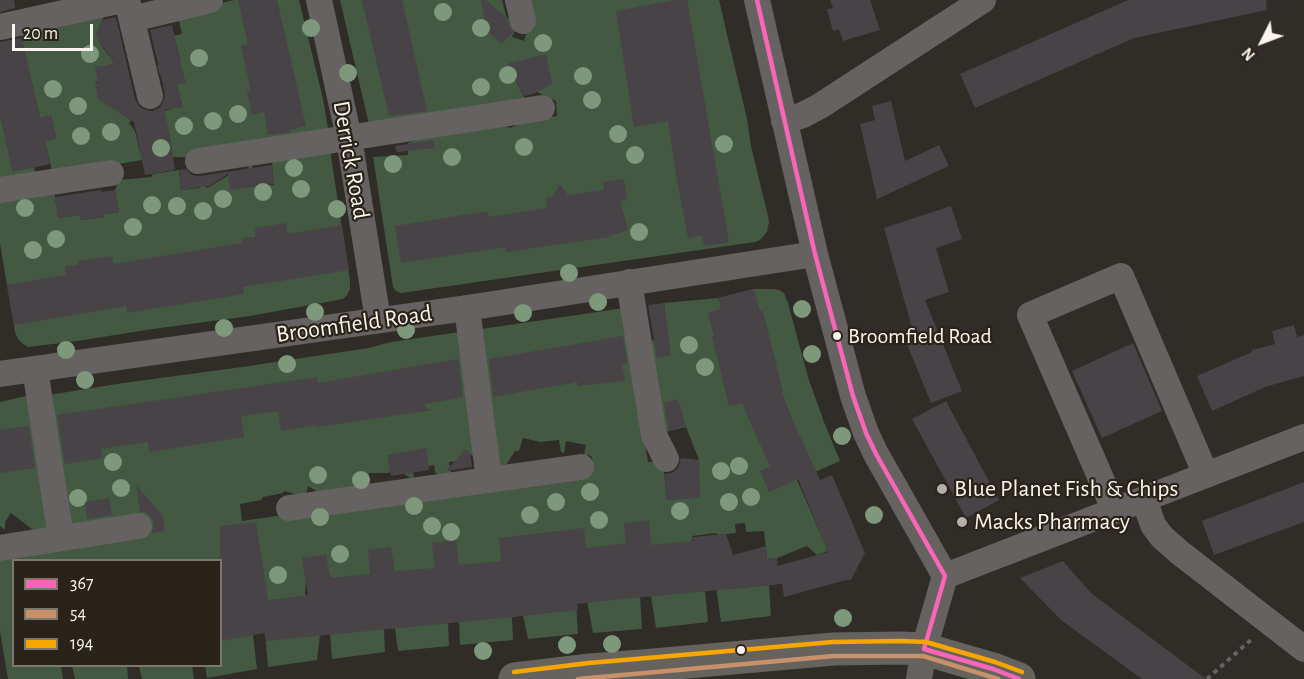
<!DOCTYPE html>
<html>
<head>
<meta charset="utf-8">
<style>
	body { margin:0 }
	#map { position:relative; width:1304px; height:679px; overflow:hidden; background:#302c27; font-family:"Alegreya Sans",sans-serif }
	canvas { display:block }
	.legend { position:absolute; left:12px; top:559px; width:210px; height:108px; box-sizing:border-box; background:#2a2319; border:2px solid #7d776e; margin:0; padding:8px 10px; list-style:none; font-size:18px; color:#f9f4ed }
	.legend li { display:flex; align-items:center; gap:12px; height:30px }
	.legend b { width:30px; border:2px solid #7d776e }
	.north { position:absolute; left:1232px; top:12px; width:60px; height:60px; -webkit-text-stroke:4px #2a2319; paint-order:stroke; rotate:228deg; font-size:16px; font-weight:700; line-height:24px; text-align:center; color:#f9f4ed }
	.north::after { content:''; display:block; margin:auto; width:21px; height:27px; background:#f9f4ed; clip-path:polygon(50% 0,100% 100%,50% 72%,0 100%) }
	.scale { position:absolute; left:12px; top:24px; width:81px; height:27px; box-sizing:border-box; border:3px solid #f9f4ed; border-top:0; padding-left:8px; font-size:18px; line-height:21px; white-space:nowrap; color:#f9f4ed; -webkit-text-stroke:4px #2a2319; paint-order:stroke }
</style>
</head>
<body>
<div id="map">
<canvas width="1304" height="679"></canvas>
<ul class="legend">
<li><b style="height:8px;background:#fa66b7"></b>367</li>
<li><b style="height:8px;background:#c7916a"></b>54</li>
<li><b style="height:8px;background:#f7a600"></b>194</li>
</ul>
<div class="north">N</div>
<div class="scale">20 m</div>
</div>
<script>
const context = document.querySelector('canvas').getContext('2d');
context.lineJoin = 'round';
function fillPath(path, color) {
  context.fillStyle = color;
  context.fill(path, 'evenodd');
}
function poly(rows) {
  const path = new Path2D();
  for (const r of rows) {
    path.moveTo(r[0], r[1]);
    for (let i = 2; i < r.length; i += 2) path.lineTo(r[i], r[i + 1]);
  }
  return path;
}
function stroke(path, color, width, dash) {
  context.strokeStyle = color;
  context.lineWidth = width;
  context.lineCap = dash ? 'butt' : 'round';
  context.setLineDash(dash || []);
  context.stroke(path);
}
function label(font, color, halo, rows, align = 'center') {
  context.font = font + ' "Alegreya Sans",sans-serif';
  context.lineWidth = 4.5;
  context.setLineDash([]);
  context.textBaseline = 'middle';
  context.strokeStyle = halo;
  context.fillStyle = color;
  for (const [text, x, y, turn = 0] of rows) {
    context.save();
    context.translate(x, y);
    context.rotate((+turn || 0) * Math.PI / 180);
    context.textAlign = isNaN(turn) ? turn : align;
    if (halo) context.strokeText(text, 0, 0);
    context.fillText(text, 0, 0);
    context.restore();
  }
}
fillPath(poly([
	[234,0,299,0,323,99,329,134,185,157,173,157,159,159,164,111,182,106,179,94,167,96,163,87,185,82,182,69,160,74,157,65,180,59,175,39,161,42,159,39,182,34,179,21,157,26,158,19],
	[340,0,502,0,506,16,517,26,512,37,524,41,529,25,527,0,719,0,747,119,751,146,768,216,769,222,767,232,760,240,755,242,401,293,396,291,393,287,373,157,408,155,408,143,436,133,497,123,510,128,522,122,557,116,556,101,537,92,526,72,515,79,525,99,370,129],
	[108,8,98,29,110,34,100,43,107,54,118,63,96,68,98,81,95,84,130,97,120,113,131,120,129,123,135,131,140,152,148,159,53,175,45,141,56,138,51,116,40,118,19,28],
	[0,114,13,171,34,167,37,179,0,185],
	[330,150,350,281,350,289,347,295,343,299,250,316,153,329,77,341,28,347,23,344,18,339,15,332,0,244,0,200,54,190,58,218,80,215,81,220,104,217,101,189,106,214,119,212,115,190,119,180,151,177,153,174,179,170,181,190,199,188,204,183,207,188,229,175,249,187,247,168,252,165,254,186,274,185,272,163,275,159],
	[754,289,773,289,779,290,784,293,788,303,808,377,824,422,840,461,797,480,828,551,817,555,807,546,777,558,767,559,764,531,746,532,745,523,735,524,736,533,718,535,716,533,692,536,692,550,701,550,708,622,656,628,651,596,647,556,640,595,642,629,593,633,587,600,574,569,578,634,528,639,523,615,512,617,513,640,460,645,459,621,461,581,458,562,448,623,449,646,398,651,395,628,384,629,385,652,332,659,330,634,333,593,330,575,306,579,305,595,315,594,320,635,317,660,268,667,262,600,246,596,253,635,257,669,207,678,205,666,220,666,220,560,14,560,14,666,61,666,63,679,8,679,0,631,0,552,76,528,65,524,43,396,123,383,242,367,369,348,391,342,460,332,482,465,466,450,458,461,449,462,452,478,444,479,435,472,434,465,413,469,414,480,404,474,403,469,388,473,369,473,368,486,323,495,308,486,305,497,284,491,283,493,263,497,261,500,240,504,242,521,593,470,592,457,589,455,583,458,586,445,566,441,564,453,561,452,559,440,540,442,523,438,519,451,515,451,504,468,494,460,475,330,624,308,648,462,658,461,663,464,667,500,689,498,699,476,699,460,686,427,662,433,643,342,668,338,664,303,718,298],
	[30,395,52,523,43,533,33,530,11,513,5,522,5,530,0,526,0,402],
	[769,585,771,616,721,622,716,587,729,589],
	[72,666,127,666,128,679,75,679],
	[139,666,192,666,194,679,142,679]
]), '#435942');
fillPath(poly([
	[0,0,14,0,15,8,0,12],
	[238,0,277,0,306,126,289,130,290,132,268,135,264,112,252,115,247,92,251,91,241,46,248,44],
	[362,0,402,0,427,111,389,116],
	[481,0,486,0,507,18,509,25,513,32,502,44,487,31],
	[675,0,687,0,729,242,704,246,702,235,688,238,677,180,668,121,634,127,616,11],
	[830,0,870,0,880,30,843,41,839,29,833,31,827,9,833,8],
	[1128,0,1266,0,1267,10,1134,38,975,108,960,74],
	[116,17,135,99,140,107,146,110,153,111,160,107,164,100,165,93,150,30,172,25,185,82,177,84,182,107,164,110,169,130,175,170,145,175,134,122,98,99,95,83,98,83,95,67,114,64,95,35,102,20],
	[22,38,40,118,51,115,56,138,45,141,50,164,13,172,0,114,0,42],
	[546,54,552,84,533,94,524,96,507,64],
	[891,101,905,161,939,145,949,166,877,199,860,124,875,120,872,106],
	[433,140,435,148,397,152,395,146],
	[272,165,274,184,230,190,228,174,209,186,181,190,179,170,186,169,192,175,200,176],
	[624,179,627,200,620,201,628,230,609,236,609,237,506,252,505,247,401,263,395,226,488,211,489,217,547,208,546,198,552,197,560,184,568,195,604,190,603,182],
	[101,190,101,192,115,190,119,212,104,214,104,217,81,220,80,215,58,218,55,197],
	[951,206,962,239,936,248,949,292,925,300,962,391,931,403,902,332,912,328,884,228],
	[286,223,287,234,342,225,349,270,243,287,244,294,220,298,127,313,126,306,14,325,7,285,66,275,65,266,78,265,77,261,112,256,113,264,242,243,241,238,255,237,255,228],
	[754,289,760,311,763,311,783,392,782,393,793,421,820,480,832,475,865,553,851,580,846,580,784,597,782,584,613,600,577,604,578,610,512,617,266,641,265,633,220,641,220,526,256,522,268,600,308,595,302,558,326,554,330,578,370,574,368,550,391,547,395,571,435,568,432,543,456,540,459,565,501,561,499,538,584,528,586,548,626,543,624,523,649,520,651,545,693,541,692,537,726,534,733,555,766,546,767,559,777,558,778,566,828,552,798,479,769,492,760,471,770,467,742,403,729,406,712,336,714,336,708,313,721,309,718,298],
	[664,303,671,355,657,358,648,305],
	[1294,325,1297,337,1304,335,1304,376,1265,387,1212,411,1197,376,1252,352,1252,350,1275,344,1272,331],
	[623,336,627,363,622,364,625,381,578,386,577,382,493,397,489,359],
	[1133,343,1162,411,1102,438,1072,371],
	[458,359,463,397,425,404,425,408,432,410,317,427,317,425,281,431,278,411,241,416,244,437,149,452,148,442,101,449,103,458,65,464,57,415,317,377,318,383],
	[678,399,686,426,669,431,664,403],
	[946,401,999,500,966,518,912,419],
	[29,426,35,468,0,473,0,430],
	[426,448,429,470,391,476,387,455],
	[466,449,470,453,472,467,446,471],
	[681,458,699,460,700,498,667,500,664,474,672,473,678,468],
	[1304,482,1304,522,1214,555,1202,521],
	[136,485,163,516,165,531,152,533,154,523,150,516,145,512,140,512],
	[109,498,112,515,87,519,85,502],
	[1063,561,1091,593,1206,679,1142,679,1061,620,1020,578]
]), '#484346');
stroke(poly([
	[1207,679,1252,639]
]), '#666462', 4, [4.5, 4.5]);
stroke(poly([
	[127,0,150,96],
	[319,0,349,138,378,320],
	[518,0,523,21],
	[757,0,815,254,853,396,866,433,876,454,945,576,924,649,919,679],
	[132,19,210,0],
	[0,27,122,0],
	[784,121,803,115,820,106,983,0],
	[198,161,542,108],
	[0,190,111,173],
	[629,282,654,435,666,459],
	[467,308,489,480],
	[35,369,61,538],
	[0,374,467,308,815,254],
	[1144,499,1153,525,1162,537,1179,552,1304,649],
	[289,508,581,467],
	[1115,511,1030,315,1121,276,1206,475],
	[0,548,139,526],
	[945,576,1304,437]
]), '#656261', 26);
stroke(poly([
	[515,679,590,670,654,665,834,649,901,648,924,649,993,669,1019,679]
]), '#66635f', 33);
stroke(poly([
	[757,0,815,254,853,396,866,433,876,454,945,576,924,649],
	[924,649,993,669,1019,679]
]), '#fa66b7', 4.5);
stroke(poly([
	[578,679,834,656,923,656,998,679]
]), '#c7916a', 4.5);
stroke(poly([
	[514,672,589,663,833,642,901,641,926,642,995,662,1022,672]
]), '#f7a600', 4.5);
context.fillStyle = '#7e987b';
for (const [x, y] of [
	[443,12],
	[311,28],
	[481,28],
	[543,43],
	[90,54],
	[199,58],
	[348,73],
	[508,75],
	[583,76],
	[481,87],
	[53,89],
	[592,100],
	[78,106],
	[238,114],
	[213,121],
	[184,126],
	[111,132],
	[618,134],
	[81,136],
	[724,144],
	[524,147],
	[161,148],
	[635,155],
	[452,157],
	[393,164],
	[294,168],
	[301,189],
	[263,192],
	[223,199],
	[152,205],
	[177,206],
	[25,208],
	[337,209],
	[203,211],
	[133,227],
	[639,232],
	[56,239],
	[33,250],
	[569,273],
	[598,302],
	[802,309],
	[315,312],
	[523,313],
	[224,328],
	[406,330],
	[689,345],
	[66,350],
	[812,354],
	[287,364],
	[705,367],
	[85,380],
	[842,436],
	[113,462],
	[739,466],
	[721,471],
	[318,475],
	[361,480],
	[121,488],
	[590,492],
	[751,497],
	[78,498],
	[556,502],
	[729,502],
	[414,506],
	[680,511],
	[530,515],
	[874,515],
	[320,517],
	[599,520],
	[432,526],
	[451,532],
	[340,554],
	[278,575],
	[843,618],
	[612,644],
	[567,645],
	[483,651]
]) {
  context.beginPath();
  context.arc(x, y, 9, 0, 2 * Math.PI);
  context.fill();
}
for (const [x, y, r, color] of [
	[837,336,5,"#f9f4ed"],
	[942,489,6,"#b3aea8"],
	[962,522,6,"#b3aea8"],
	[741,650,5,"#f9f4ed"]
]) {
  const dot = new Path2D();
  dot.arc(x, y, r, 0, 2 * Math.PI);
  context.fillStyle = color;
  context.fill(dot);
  stroke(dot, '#2a2319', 2);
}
label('22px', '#f9f4ed', '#2a2319', [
	["Broomfield Road",848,336]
], 'left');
label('24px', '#f9f4ed', '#2a2319', [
	["Derrick Road",351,160,80],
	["Broomfield Road",354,324,-8]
]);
label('24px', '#f9f4ed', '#2a2319', [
	["Blue Planet Fish & Chips",954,489],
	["Macks Pharmacy",974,522]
], 'left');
</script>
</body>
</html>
